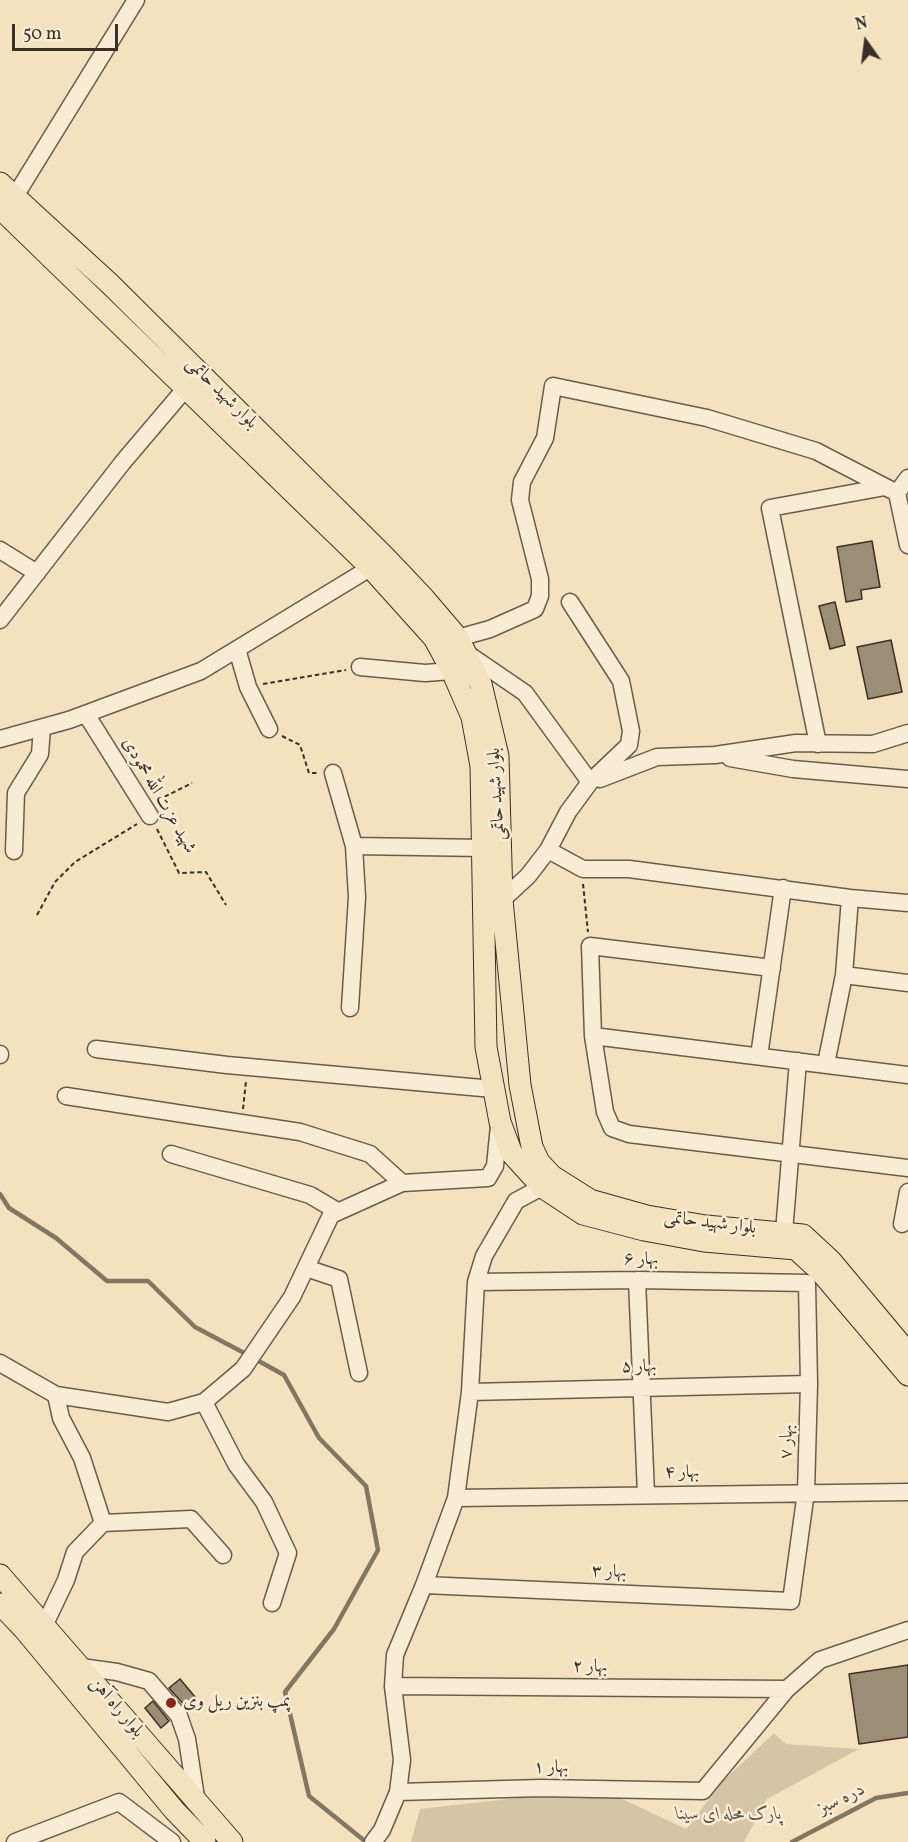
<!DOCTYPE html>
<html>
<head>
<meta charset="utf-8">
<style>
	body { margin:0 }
	#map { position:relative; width:908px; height:1842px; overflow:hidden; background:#f4e2bf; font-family:Vollkorn,serif }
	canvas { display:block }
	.north { position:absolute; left:836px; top:12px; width:60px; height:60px; -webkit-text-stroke:4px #f8ecd5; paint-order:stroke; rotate:346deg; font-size:16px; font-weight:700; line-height:24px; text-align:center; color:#3b3027 }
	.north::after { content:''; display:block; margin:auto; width:21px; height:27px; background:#3b3027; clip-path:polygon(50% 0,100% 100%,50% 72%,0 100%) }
	.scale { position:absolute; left:12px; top:24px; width:106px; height:27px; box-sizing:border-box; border:3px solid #3b3027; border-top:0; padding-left:8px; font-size:18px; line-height:21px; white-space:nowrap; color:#3b3027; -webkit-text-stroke:4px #f8ecd5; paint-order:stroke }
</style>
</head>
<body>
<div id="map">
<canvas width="908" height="1842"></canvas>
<div class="north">N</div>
<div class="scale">50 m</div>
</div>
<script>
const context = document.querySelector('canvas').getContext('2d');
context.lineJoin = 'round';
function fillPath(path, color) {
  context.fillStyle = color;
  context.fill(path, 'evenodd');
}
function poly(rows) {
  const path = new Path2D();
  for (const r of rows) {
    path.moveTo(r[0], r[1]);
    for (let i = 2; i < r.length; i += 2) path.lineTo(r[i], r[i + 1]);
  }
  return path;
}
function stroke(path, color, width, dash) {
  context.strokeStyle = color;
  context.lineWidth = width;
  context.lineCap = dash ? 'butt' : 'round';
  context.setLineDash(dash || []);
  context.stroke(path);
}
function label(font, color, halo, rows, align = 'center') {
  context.font = font + ' Vollkorn,Amiri,serif';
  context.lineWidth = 5;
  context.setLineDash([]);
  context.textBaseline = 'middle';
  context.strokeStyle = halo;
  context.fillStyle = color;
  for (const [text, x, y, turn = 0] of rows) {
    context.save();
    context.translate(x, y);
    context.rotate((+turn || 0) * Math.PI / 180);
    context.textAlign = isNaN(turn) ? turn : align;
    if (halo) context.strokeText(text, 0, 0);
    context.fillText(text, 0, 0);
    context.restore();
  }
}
fillPath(poly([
	[774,1733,786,1744,859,1749,767,1799,744,1842,411,1842,420,1809,535,1796,620,1798,686,1829,722,1782]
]), '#d5c4a5');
stroke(poly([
	[0,1194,9,1208,56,1238,107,1281,148,1281,195,1327,248,1355],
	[255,1359,284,1375,319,1438,366,1486,378,1550,334,1629,285,1692,309,1796,366,1842],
	[792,1842,876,1798,908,1793]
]), '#847663', 4.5);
const building = poly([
	[872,541,880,587,861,590,862,599,846,602,837,547,872,541],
	[835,602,845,645,830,649,819,606,835,602],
	[891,640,902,692,868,699,857,647,891,640],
	[908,1665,908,1737,859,1744,849,1674,908,1665],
	[180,1679,196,1698,186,1707,169,1688,180,1679],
	[153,1701,169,1721,161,1728,145,1708,153,1701]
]);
fillPath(building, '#9b8d76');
stroke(building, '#3b3027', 1.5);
const minor = poly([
	[9,206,136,0],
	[908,478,897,493,908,545],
	[0,550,37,573],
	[0,620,123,462,185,389],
	[458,638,490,629,535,609,540,596,540,579,520,500,522,482,545,438,553,386,707,418,816,451,897,493],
	[237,649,248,687,269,729],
	[465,652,525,693,590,782],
	[360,667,425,673,452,671],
	[86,714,150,816],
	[0,739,69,720,201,671,380,562],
	[818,744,770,508,885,487],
	[730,758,793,769,908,779],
	[333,773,354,846,357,897,350,1008],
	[600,779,657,757,715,755,796,743,873,744,908,733],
	[354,846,484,848],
	[548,850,583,869,629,869,850,898,908,903],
	[14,851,16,793,40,754,42,728],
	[502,900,528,876,548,850,568,812,590,782,629,745,631,731,621,681,570,602],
	[772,968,590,946,593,1036,605,1112,612,1128,629,1134,908,1168],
	[844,975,908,983],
	[593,1036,908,1075],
	[96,1049,227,1065,493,1089],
	[0,1055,0,1054],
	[759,1056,783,888],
	[826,1064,844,975,850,898],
	[66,1096,300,1132,370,1154,402,1183],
	[171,1154,310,1195,337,1211],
	[902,1224,908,1192],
	[784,1232,798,1061],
	[306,1268,339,1279,359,1373],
	[637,1280,646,1494],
	[476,1282,637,1280,807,1283],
	[0,1363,56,1395,168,1412,204,1402,243,1369,292,1297,331,1215,402,1183,488,1178,495,1166,499,1126],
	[470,1392,809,1384],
	[204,1402,236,1464,264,1502,288,1553,272,1603],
	[456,1498,908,1492],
	[103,1523,191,1519,223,1555],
	[424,1585,791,1601,806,1492,809,1384,807,1283],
	[45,1624,66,1580,75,1552,103,1523,82,1458,61,1418,56,1395],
	[81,1667,117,1672,149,1681,179,1716,187,1739,197,1804],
	[393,1686,787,1689],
	[398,1792,541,1788,703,1791,787,1689,820,1660,908,1630],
	[15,1842,119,1802,172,1842],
	[373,1842,382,1830,398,1792,402,1760,393,1686,395,1655,424,1585,456,1498,470,1392,476,1282,484,1256,516,1201,542,1187]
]);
const major = poly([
	[0,183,110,284,385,557,423,597,458,638,481,684,498,756,502,900,520,1085,532,1147,539,1162,552,1176,590,1200,647,1216,706,1226,803,1235,831,1261,908,1353],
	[0,208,371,568,434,638,452,671,472,717,481,766,486,1047,500,1122,512,1154,542,1187,583,1214,644,1230,704,1241,796,1249,820,1271,908,1375],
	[0,1575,232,1842],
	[0,1604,24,1629,174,1810,205,1842]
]);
stroke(minor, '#695c4d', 19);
stroke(major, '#3b3027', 23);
stroke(poly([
	[263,684,346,670],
	[282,736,300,745,309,773,318,773],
	[158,800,192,783],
	[157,829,179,873,206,872,226,905],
	[583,884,588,932],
	[37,915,55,882,75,862,137,824],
	[243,1109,246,1081]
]), '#3b3027', 2, [4.5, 3]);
stroke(minor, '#f8ecd5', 16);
stroke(major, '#f4e2bf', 21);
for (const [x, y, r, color] of [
	[171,1703,6,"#8f2418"]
]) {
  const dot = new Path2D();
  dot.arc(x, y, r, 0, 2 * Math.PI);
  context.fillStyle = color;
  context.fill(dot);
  stroke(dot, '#f8ecd5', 2);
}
label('18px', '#3b3027', '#f8ecd5', [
	["بلوار شهید حاتمی",221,394,45],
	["بلوار شهید حاتمی",498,794,-93],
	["شهید عزت الله محمودی",158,796,60],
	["بلوار شهید حاتمی",710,1224,7],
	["بهار ۶",641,1261],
	["بهار ۵",639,1368,-1],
	["بهار ۷",788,1442,-88],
	["بهار ۴",682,1474],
	["بهار ۳",609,1573,2],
	["بهار ۲",590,1668,1],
	["بلوار راه آهن",116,1708,50],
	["بهار ۱",551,1769]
]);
label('18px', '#3b3027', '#f8ecd5', [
	["پمپ بنزین ریل وی",183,1703]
], 'left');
label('italic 18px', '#5a4e40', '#f8ecd5', [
	["پارک محله ای سینا",729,1816]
]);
label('italic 20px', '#5a4d40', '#f8ecd5', [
	["دره سبز",842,1800,-26]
]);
</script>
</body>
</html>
